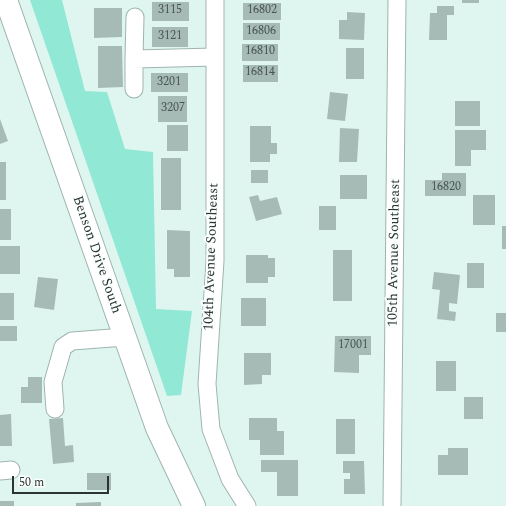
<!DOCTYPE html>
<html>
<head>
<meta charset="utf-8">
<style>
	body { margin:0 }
	#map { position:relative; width:506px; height:506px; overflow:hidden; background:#dff6f0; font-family:Spectral,serif }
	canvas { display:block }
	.scale { position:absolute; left:12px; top:476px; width:97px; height:18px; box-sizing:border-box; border:2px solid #2c3432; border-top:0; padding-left:5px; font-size:12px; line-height:14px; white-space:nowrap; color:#2c3432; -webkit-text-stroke:3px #fafefd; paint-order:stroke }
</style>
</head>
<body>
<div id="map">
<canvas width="506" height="506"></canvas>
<div class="scale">50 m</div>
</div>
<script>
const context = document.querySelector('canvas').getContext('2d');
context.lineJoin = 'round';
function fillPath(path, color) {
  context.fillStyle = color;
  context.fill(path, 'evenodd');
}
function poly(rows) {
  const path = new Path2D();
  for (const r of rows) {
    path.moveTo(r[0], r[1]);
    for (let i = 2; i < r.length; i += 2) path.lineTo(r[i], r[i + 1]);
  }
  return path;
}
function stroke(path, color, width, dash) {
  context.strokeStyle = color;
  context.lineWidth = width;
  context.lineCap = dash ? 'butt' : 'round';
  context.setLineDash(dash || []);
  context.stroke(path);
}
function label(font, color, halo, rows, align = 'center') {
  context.font = font + ' Spectral,serif';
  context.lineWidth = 4;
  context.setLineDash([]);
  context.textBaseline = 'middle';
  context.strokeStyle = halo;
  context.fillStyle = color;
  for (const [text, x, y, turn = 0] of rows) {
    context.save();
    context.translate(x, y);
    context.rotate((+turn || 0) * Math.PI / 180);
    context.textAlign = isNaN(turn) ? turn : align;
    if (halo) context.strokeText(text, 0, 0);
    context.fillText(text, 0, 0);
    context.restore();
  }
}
fillPath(poly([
	[30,0,62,0,85,91,107,92,125,149,153,152,156,309,192,311,181,395,167,396]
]), '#91e8d5');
fillPath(poly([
	[462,0,479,0,479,3,462,3],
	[152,2,189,2,189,21,152,21],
	[243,3,281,3,281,20,243,20],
	[437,6,454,6,454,15,447,15,447,40,429,40,430,13,437,13],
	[94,8,122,8,122,37,94,38],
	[347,12,365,13,364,40,339,39,339,20,347,20],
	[243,23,280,23,280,40,243,40],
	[152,27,188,27,188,47,152,47],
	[242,44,278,44,278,61,242,61],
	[98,46,122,46,123,87,98,88],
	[346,48,364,48,364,79,346,79],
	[243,65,278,65,278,82,243,82],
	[151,73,188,73,188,92,151,92],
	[330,92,348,94,345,121,327,119],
	[158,96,187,96,187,122,158,122],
	[455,101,480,101,480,126,455,126],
	[0,119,8,141,0,144],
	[167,125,188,125,188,151,167,151],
	[250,126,271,126,271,143,277,143,277,154,270,154,270,162,250,162],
	[340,128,359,129,357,162,339,162],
	[455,130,486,130,486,150,471,150,471,166,455,166],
	[161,158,181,158,181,210,161,210],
	[0,162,6,162,6,200,0,200],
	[251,170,268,170,268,183,251,183],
	[442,173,466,173,466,196,425,196,425,180,442,180],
	[340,175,367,175,367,199,340,199],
	[258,195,260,201,277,197,282,214,256,221,249,197],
	[473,195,495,195,495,225,473,225],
	[319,206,336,206,336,230,319,230],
	[0,209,11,209,11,240,0,240],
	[502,226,506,226,506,249,502,249],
	[167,230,190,231,190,277,174,277,174,269,167,269],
	[0,246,20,246,20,274,0,274],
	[333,250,352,250,352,301,333,301],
	[246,255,268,255,268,258,275,258,275,277,268,277,268,283,246,283],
	[467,263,484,263,484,288,467,288],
	[434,272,460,275,457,304,449,303,449,311,456,312,455,321,437,319,440,290,432,289],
	[38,277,58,279,54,310,34,307],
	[0,293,14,293,14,320,0,320],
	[241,298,266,298,266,326,241,326],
	[496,313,506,313,506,332,496,332],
	[0,326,17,326,17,341,0,341],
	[335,336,371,336,371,355,359,355,359,373,334,372],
	[244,353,271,353,271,375,262,375,262,384,244,385],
	[436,361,456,361,456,391,436,391],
	[28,377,42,377,42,403,21,403,21,387,28,387],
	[464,397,483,397,483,419,464,419],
	[11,414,12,446,0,446,0,415],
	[63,418,65,446,73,445,74,462,53,464,49,419],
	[249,418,277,418,277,431,284,431,284,455,260,455,260,440,249,440],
	[336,419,355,419,355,454,336,454],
	[448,448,468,448,468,475,438,475,438,455,448,455],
	[261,460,298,460,298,496,277,496,277,472,261,472],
	[343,461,364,461,365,494,344,494,344,479,350,479,350,473,343,473],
	[87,473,111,473,111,490,87,490],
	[0,501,14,501,14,506,0,506],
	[101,502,101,506,76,506,76,503]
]), '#a6bbb6');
const minor = poly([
	[215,0,215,261,207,384,211,429,230,479,247,506],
	[134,59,135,17],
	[134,89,134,59,215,57],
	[55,409,53,382,63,347,72,341,125,337],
	[0,471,11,470],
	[392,506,397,0]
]);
const major = poly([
	[6,0,157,428,194,506]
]);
stroke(minor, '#9fb4af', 19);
stroke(major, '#9fb4af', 24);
stroke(minor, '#fff', 17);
stroke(major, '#fff', 22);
label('12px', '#4a5653', null, [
	["3115",170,11],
	["16802",262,11],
	["16806",261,32],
	["3121",170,37],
	["16810",260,52],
	["16814",260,73],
	["3201",169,83],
	["3207",173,109],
	["16820",446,188],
	["17001",353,346]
]);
label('14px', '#2c3432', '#fafefd', [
	["105th Avenue Southeast",395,253,-89],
	["Benson Drive South",96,255,71],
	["104th Avenue Southeast",212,257,-88]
]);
</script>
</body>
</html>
